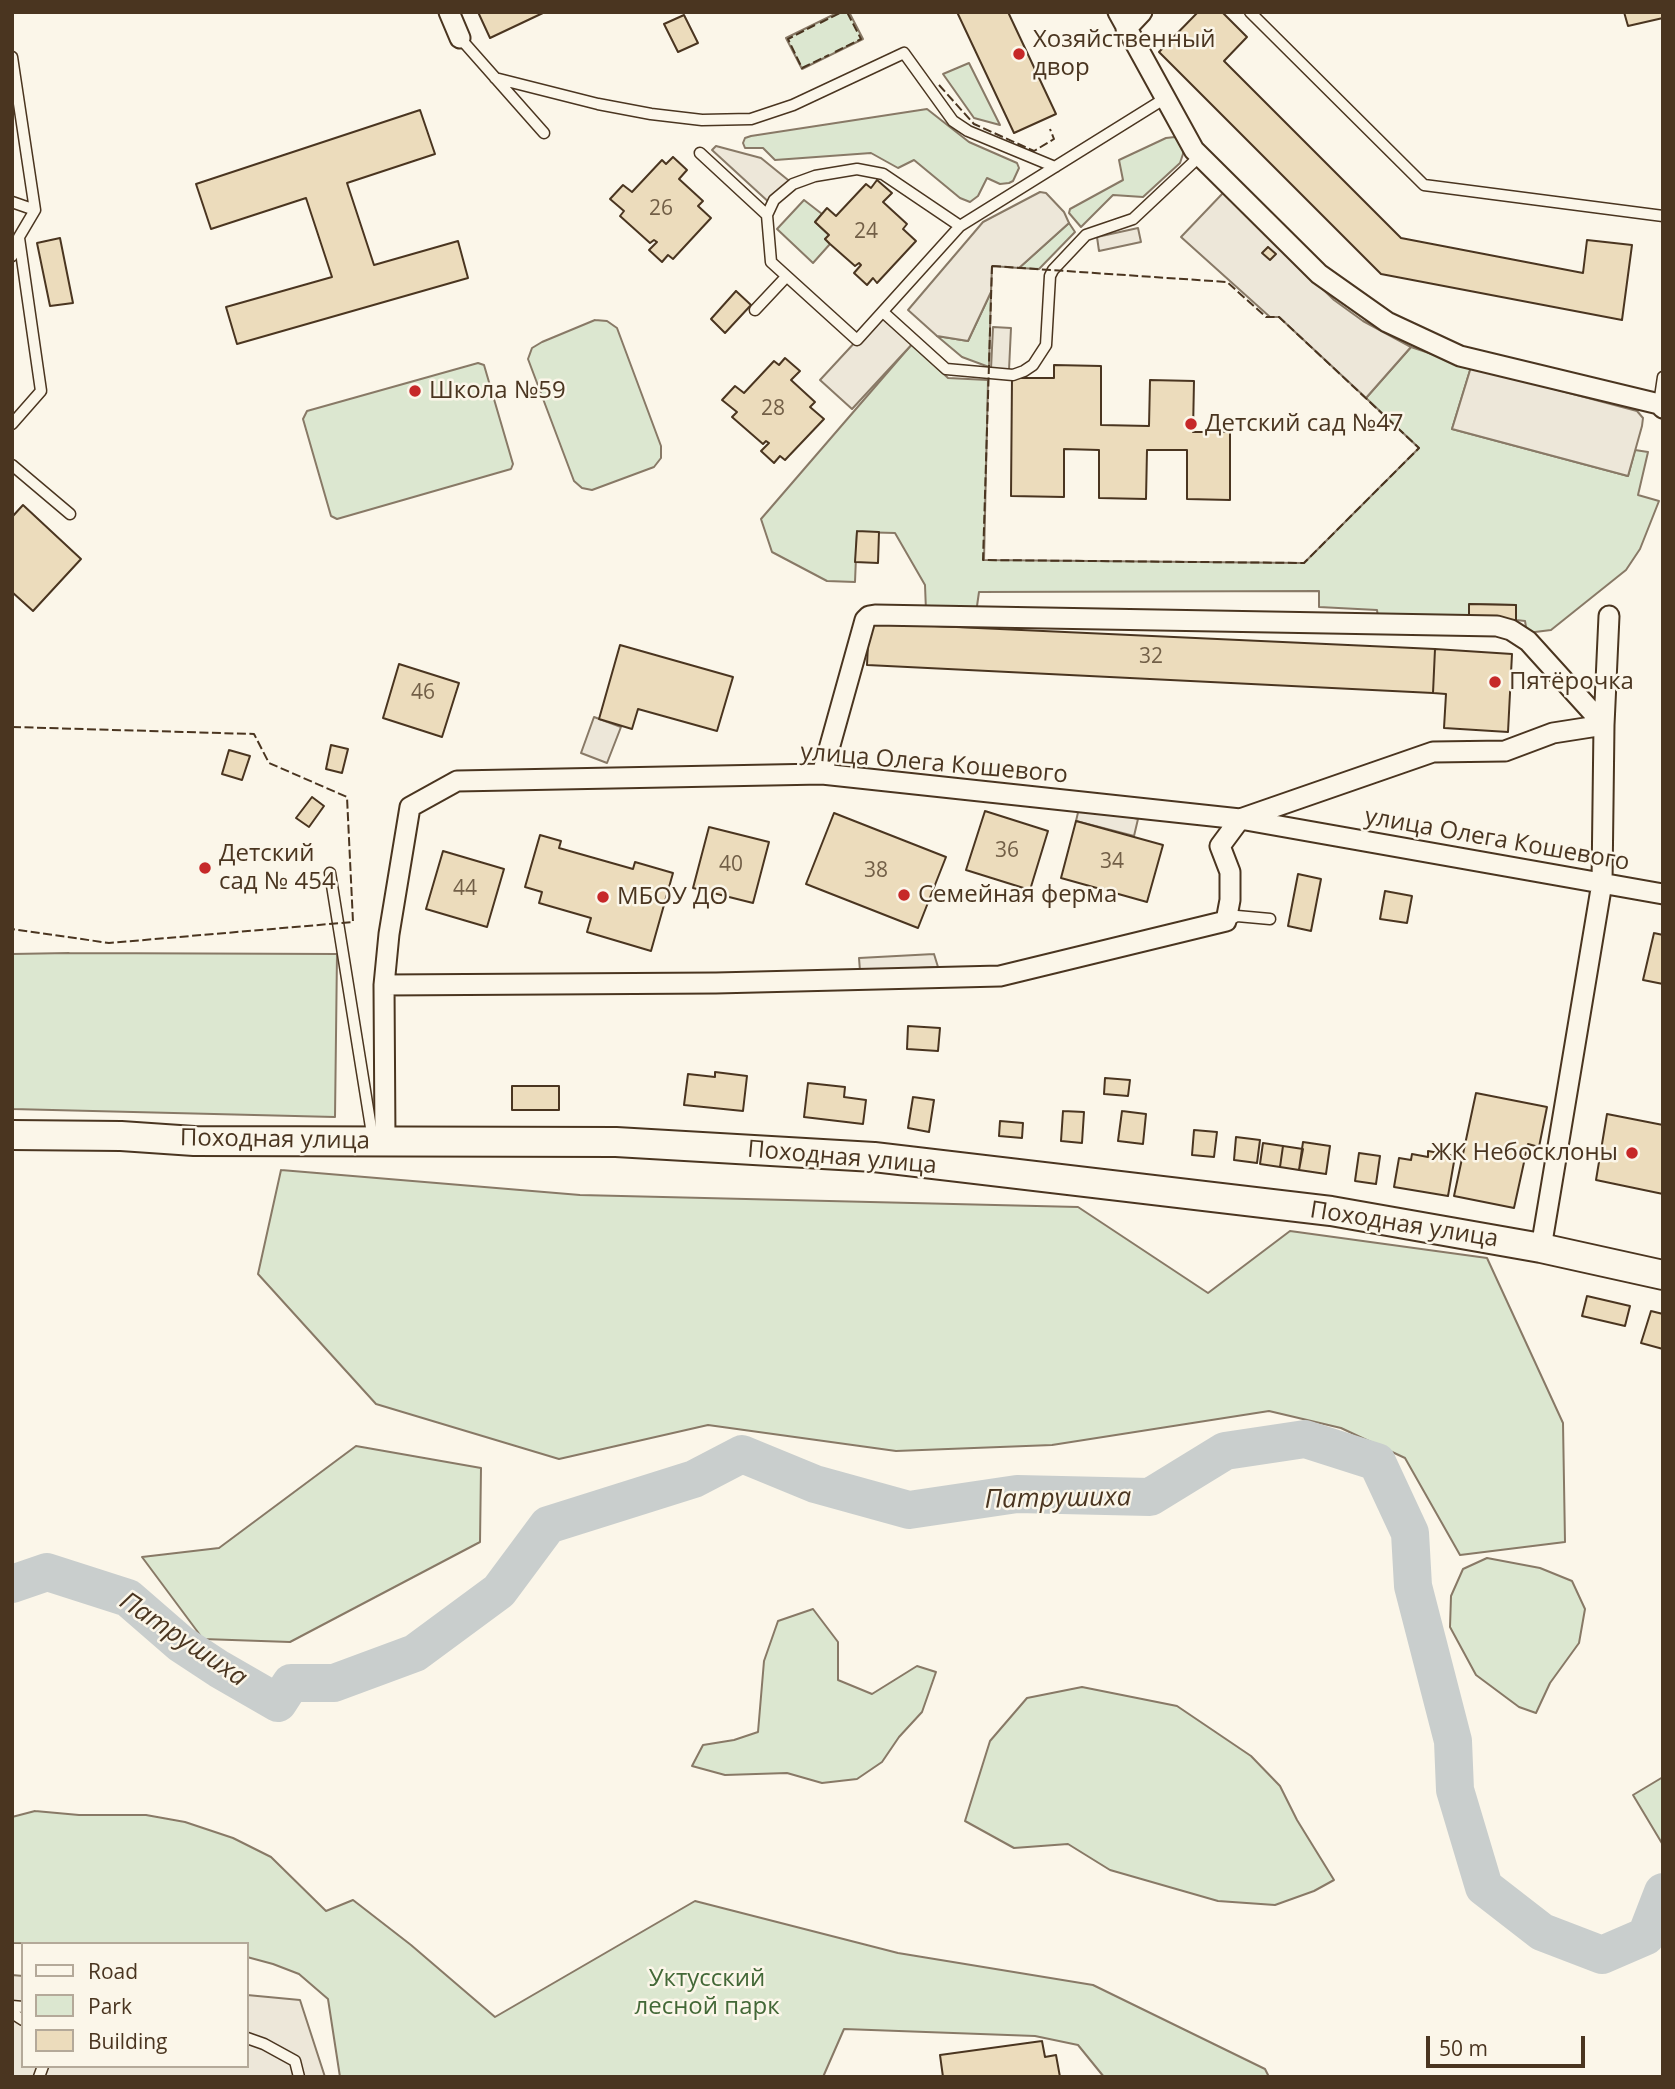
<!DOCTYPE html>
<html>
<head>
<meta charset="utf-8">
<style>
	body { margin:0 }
	#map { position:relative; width:1675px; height:2089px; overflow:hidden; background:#fbf6e9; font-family:"Open Sans",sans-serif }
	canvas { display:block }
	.frame { position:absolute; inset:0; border:14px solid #4a3520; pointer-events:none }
	.legend { position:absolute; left:21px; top:1942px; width:228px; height:126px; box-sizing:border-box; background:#fbf6e9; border:2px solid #b4a999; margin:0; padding:9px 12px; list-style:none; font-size:21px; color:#4a3520 }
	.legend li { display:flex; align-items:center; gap:14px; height:35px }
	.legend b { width:35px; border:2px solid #b4a999 }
	.scale { position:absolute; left:1426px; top:2036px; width:159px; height:32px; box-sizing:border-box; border:4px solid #4a3520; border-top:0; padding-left:9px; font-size:21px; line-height:24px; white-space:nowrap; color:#4a3520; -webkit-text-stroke:5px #fbf6e9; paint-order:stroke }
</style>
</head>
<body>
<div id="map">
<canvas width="1675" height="2089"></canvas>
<div class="frame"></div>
<ul class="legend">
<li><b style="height:9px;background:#fbf6e9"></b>Road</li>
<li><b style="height:19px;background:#dce7d0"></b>Park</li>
<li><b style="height:19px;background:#ecdcbc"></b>Building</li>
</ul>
<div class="scale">50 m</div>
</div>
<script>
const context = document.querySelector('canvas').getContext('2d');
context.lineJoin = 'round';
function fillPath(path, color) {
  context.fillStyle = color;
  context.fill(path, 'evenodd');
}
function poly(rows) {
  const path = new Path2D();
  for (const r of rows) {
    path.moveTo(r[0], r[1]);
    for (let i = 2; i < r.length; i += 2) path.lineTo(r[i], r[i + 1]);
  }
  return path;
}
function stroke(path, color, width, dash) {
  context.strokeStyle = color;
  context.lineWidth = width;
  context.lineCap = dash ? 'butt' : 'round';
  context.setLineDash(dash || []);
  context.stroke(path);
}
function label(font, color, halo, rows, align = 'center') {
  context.font = font + ' "Open Sans",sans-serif';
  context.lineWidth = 5;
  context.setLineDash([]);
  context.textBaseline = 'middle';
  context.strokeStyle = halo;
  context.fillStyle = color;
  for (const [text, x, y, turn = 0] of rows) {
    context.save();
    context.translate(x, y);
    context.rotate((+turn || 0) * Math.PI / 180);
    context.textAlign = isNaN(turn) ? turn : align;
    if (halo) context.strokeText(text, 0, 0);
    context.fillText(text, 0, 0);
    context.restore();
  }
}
const green = poly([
	[839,12,849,12,863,39,802,69,786,38,839,12],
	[969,63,1000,125,974,118,943,74,969,63],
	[927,109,969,142,1017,163,1019,168,1013,181,1009,183,1000,184,987,178,978,196,970,202,960,198,914,160,898,168,871,153,775,160,763,148,745,148,743,143,745,138,751,136,927,109],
	[1175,137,1179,139,1183,148,1183,154,1180,163,1143,197,1113,195,1081,227,1069,213,1070,209,1123,180,1119,160,1166,138,1175,137],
	[804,200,822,214,815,222,829,235,825,239,830,244,813,263,777,229,804,200],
	[1069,223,1075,232,1039,269,1019,268,1069,223],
	[991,292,989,367,962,357,937,336,968,341,991,292],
	[595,320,607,321,617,328,661,446,661,458,654,467,592,490,582,488,574,481,528,359,532,348,542,342,595,320],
	[912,344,948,378,988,380,984,560,1304,563,1419,448,1366,398,1411,347,1471,367,1452,429,1628,476,1635,450,1648,452,1638,495,1659,501,1640,549,1626,570,1551,630,1527,633,1525,621,1516,620,1516,605,1470,604,1469,619,1378,617,1377,610,1319,607,1319,591,979,592,976,613,926,611,925,585,895,533,857,532,855,582,827,581,772,552,761,519,912,344],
	[478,363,484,365,513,464,511,469,337,519,331,516,303,419,307,411,478,363],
	[69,953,337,954,335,1117,12,1109,12,954,69,953],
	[281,1170,580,1195,1078,1207,1208,1293,1290,1231,1487,1258,1563,1423,1565,1542,1460,1555,1405,1458,1341,1428,1269,1411,1052,1445,896,1451,708,1425,559,1459,376,1404,258,1274,281,1170],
	[356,1446,481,1468,480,1542,290,1642,203,1639,142,1557,219,1548,356,1446],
	[1487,1558,1540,1568,1572,1581,1585,1609,1579,1643,1550,1683,1536,1713,1519,1707,1476,1675,1450,1627,1451,1596,1463,1569,1487,1558],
	[813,1609,838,1642,838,1680,872,1694,917,1666,936,1672,922,1712,899,1737,882,1762,857,1779,822,1783,787,1773,725,1775,692,1766,703,1745,734,1740,758,1732,764,1661,778,1621,813,1609],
	[1082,1687,1177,1706,1251,1756,1280,1786,1297,1820,1334,1880,1314,1891,1275,1905,1218,1901,1110,1870,1068,1844,1014,1848,965,1821,990,1741,1027,1698,1082,1687],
	[1663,1777,1663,1845,1633,1795,1663,1777],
	[35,1811,79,1815,146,1815,185,1822,233,1838,271,1857,326,1911,353,1900,411,1945,495,2017,695,1901,898,1953,1093,1985,1265,2069,1269,2077,1104,2077,1078,2045,1035,2036,844,2029,823,2077,340,2077,328,1999,299,1974,273,1964,247,1957,247,1944,12,1943,12,1817,35,1811]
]);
fillPath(green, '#dce7d0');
stroke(green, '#887966', 2);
const parking = poly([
	[716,146,761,158,793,184,772,205,712,150,716,146],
	[1040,192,1046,193,1064,212,1069,223,1019,268,992,266,991,292,968,341,937,336,908,310,983,222,1040,192],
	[1223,193,1334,300,1363,321,1411,347,1366,398,1279,317,1270,317,1181,237,1223,193],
	[1138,228,1141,242,1099,251,1097,237,1138,228],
	[883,312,915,341,852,409,820,380,883,312],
	[993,327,1011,328,1009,370,991,369,993,327],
	[1471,367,1637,411,1643,418,1642,426,1628,476,1452,429,1471,367],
	[594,717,621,727,607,763,581,753,594,717],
	[1080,804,1138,819,1134,836,1076,821,1080,804],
	[934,954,938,967,860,971,859,958,934,954],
	[12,1975,23,1976,23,2066,247,2066,247,1995,300,2000,325,2077,12,2077,12,1975]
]);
fillPath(parking, '#ede7d9');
stroke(parking, '#887966', 2);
stroke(poly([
	[12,1584,47,1572,128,1598,181,1644,219,1669,278,1703,291,1683,334,1683,415,1653,499,1591,548,1525,694,1479,742,1454,815,1484,909,1510,1017,1494,1150,1497,1225,1451,1305,1439,1377,1462,1410,1533,1413,1586,1453,1741,1455,1790,1484,1887,1542,1932,1602,1955,1646,1936,1663,1892]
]), '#c9cecd', 38);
const building = poly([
	[478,12,545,12,490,38,478,12],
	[957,12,1008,12,1056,114,1014,133,957,12],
	[1198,12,1222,12,1247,37,1224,61,1401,238,1583,273,1587,240,1632,245,1622,320,1381,274,1159,52,1198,12],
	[1624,12,1663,12,1663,18,1628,26,1624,12],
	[684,15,698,43,678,52,664,24,684,15],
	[420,110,435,154,347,183,374,265,458,241,468,278,237,344,226,307,332,277,306,198,211,229,196,184,420,110],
	[673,157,687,170,679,179,703,201,698,206,711,218,673,259,668,255,662,262,649,250,657,242,654,240,650,243,620,216,624,211,610,199,623,185,632,192,662,160,666,164,673,157],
	[877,180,892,193,883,202,907,224,903,229,916,241,877,283,873,278,867,285,854,273,861,265,859,263,855,266,830,244,825,239,829,235,815,222,827,208,836,216,866,184,871,188,877,180],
	[60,238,73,303,50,306,37,243,60,238],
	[1268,247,1276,254,1270,260,1262,253,1268,247],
	[736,291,751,305,725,333,711,319,736,291],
	[785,358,800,371,791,380,815,402,810,407,824,419,785,460,780,456,774,463,761,451,769,443,766,441,763,444,732,417,737,412,722,400,735,386,744,393,774,361,779,365,785,358],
	[1054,365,1101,366,1101,425,1149,426,1150,380,1194,381,1193,432,1230,432,1230,500,1187,499,1187,450,1147,450,1146,499,1099,498,1099,450,1064,449,1064,497,1011,496,1012,378,1054,378,1054,365],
	[23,505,81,559,33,611,12,592,12,517,23,505],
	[857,531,879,532,878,563,855,562,857,531],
	[1469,604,1516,605,1516,620,1469,619,1469,604],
	[869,623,1435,649,1433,693,867,665,869,623],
	[620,645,733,677,717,731,638,709,632,729,599,719,620,645],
	[1435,649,1512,654,1508,732,1444,728,1446,694,1433,693,1435,649],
	[399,664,459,683,442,737,383,718,399,664],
	[331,745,348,749,342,773,326,769,331,745],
	[229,750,250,756,242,780,222,774,229,750],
	[312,797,324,806,309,827,296,818,312,797],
	[985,811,1048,831,1030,890,966,870,985,811],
	[834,813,946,857,918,928,806,884,834,813],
	[1076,821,1163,845,1147,902,1061,878,1076,821],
	[709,827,769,842,753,903,693,888,709,827],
	[540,835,561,841,559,848,633,869,635,862,673,873,651,951,587,932,591,918,539,903,542,892,525,887,540,835],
	[443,851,504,869,487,927,426,909,443,851],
	[1298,874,1321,879,1311,931,1288,926,1298,874],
	[1385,891,1412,896,1407,923,1380,919,1385,891],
	[1654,933,1663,935,1663,984,1643,980,1654,933],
	[908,1026,940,1028,938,1051,907,1049,908,1026],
	[715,1072,747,1076,743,1111,684,1105,688,1074,715,1077,715,1072],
	[1105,1078,1130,1080,1128,1096,1104,1094,1105,1078],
	[808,1083,845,1087,844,1097,866,1100,863,1124,804,1117,808,1083],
	[512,1086,559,1086,559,1110,512,1110,512,1086],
	[1476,1093,1547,1107,1539,1147,1528,1144,1514,1208,1454,1196,1476,1093],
	[913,1097,934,1100,929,1132,908,1128,913,1097],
	[1063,1111,1084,1112,1082,1143,1061,1141,1063,1111],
	[1122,1111,1146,1114,1143,1144,1118,1141,1122,1111],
	[1607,1114,1663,1125,1663,1194,1596,1180,1607,1114],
	[1000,1121,1023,1123,1022,1138,999,1136,1000,1121],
	[1194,1130,1217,1132,1214,1157,1192,1155,1194,1130],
	[1236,1137,1260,1140,1257,1163,1234,1160,1236,1137],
	[1303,1142,1330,1146,1326,1174,1299,1170,1303,1142],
	[1263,1143,1283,1146,1280,1167,1260,1164,1263,1143],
	[1283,1146,1303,1149,1299,1170,1280,1167,1283,1146],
	[1428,1151,1455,1156,1448,1196,1394,1187,1399,1158,1411,1160,1412,1154,1428,1157,1428,1151],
	[1359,1153,1380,1156,1376,1184,1355,1181,1359,1153],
	[1587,1296,1630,1306,1625,1326,1582,1316,1587,1296],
	[1651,1311,1663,1314,1663,1349,1641,1343,1651,1311],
	[1042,2041,1045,2057,1056,2055,1060,2077,943,2077,940,2055,1042,2041]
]);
fillPath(building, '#ecdcbc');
stroke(building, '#4a3520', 2);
const service = poly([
	[1250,12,1424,185,1663,216],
	[460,38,544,133],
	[12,57,35,210,19,237,12,256],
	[495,78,598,104,651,114,702,120,751,119,793,105,904,53,953,121,968,131,1055,167],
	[700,153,767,215],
	[12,202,35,210],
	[960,226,857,340,771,262,767,215,774,200,793,184,815,176,857,169,883,174,960,226,1164,99],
	[755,310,786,277],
	[883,312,946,369,1013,375,1024,371,1033,365,1046,345,1050,276,1053,270,1086,235,1133,219,1200,156],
	[1659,404,1663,377],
	[12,424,41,391,19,238],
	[12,465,70,514],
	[330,873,373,1140],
	[1227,921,1237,916,1270,919],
	[12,2006,23,2007],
	[12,2013,23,2020],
	[247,2038,264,2044,295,2061,299,2077],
	[39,2077,43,2066]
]);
const minor = poly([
	[449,12,460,38],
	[1118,12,1194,150,1319,274,1387,322,1460,356,1659,404,1663,408],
	[1126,29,1142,12],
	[822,774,865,620,869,616,875,615,1497,626,1511,630,1528,641,1604,725],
	[384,985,716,983,1000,976,1226,921,1230,900,1230,872,1220,846,1240,819,1433,752,1505,751,1553,733,1604,725],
	[385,1141,384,985,389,934,410,807,457,781,822,774,1240,819,1663,894],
	[1541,1248,1602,883,1604,725,1609,616]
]);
const secondary = poly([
	[12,1135,121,1136,194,1141,616,1142,874,1157,1331,1211,1541,1248,1663,1275]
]);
stroke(service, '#4a3520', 13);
stroke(minor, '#4a3520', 23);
stroke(secondary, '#4a3520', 32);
stroke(service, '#fbf6e9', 10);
stroke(minor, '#fbf6e9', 19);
stroke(secondary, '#fbf6e9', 28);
stroke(poly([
	[820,23,842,12],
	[815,25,788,39,802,68,829,55],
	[835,52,861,39,847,12],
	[939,85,974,124,1034,151,1054,139,1050,129],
	[992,266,1227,282,1266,317,1279,317,1419,448,1304,563,983,560,992,266],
	[12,727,254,734,269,763,347,797,353,922,109,943,12,929]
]), '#4a3520', 2, [9, 3.5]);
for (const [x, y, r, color] of [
	[1019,54,7,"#c62828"],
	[415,391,7,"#c62828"],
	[1191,424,7,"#c62828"],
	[1495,682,7,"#c62828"],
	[205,868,7,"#c62828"],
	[904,895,7,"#c62828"],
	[603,897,7,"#c62828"],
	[1632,1153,7,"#c62828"]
]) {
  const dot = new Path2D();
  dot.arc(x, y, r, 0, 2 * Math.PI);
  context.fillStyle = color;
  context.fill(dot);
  stroke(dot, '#fbf6e9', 2.5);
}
label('21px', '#725f47', null, [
	["26",661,209],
	["24",866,232],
	["28",773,409],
	["32",1151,657],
	["46",423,693],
	["36",1007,851],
	["34",1112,862],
	["40",731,865],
	["38",876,871],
	["44",465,889]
]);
label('24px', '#4a3520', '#fbf6e9', [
	["Хозяйственный",1033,40],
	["двор",1033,68],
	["Школа №59",429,391],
	["Детский сад №47",1205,424],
	["Пятёрочка",1509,682],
	["Детский",219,854],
	["сад № 454",219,882],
	["Семейная ферма",918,895],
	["МБОУ ДО",617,897],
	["ЖК Небосклоны",1618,1153,"right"]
], 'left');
label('24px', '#4a3520', '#fbf6e9', [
	["улица Олега Кошевого",934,764,5],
	["улица Олега Кошевого",1497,840,10],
	["Походная улица",275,1140,1],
	["Походная улица",842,1158,5],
	["Походная улица",1404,1225,9]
]);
label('24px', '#436837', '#fbf6e9', [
	["Уктусский",707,1979],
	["лесной парк",707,2007]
]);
label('italic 26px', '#4a3520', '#fbf6e9', [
	["Патрушиха",1058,1499,-1],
	["Патрушиха",183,1640,34]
]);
</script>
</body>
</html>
